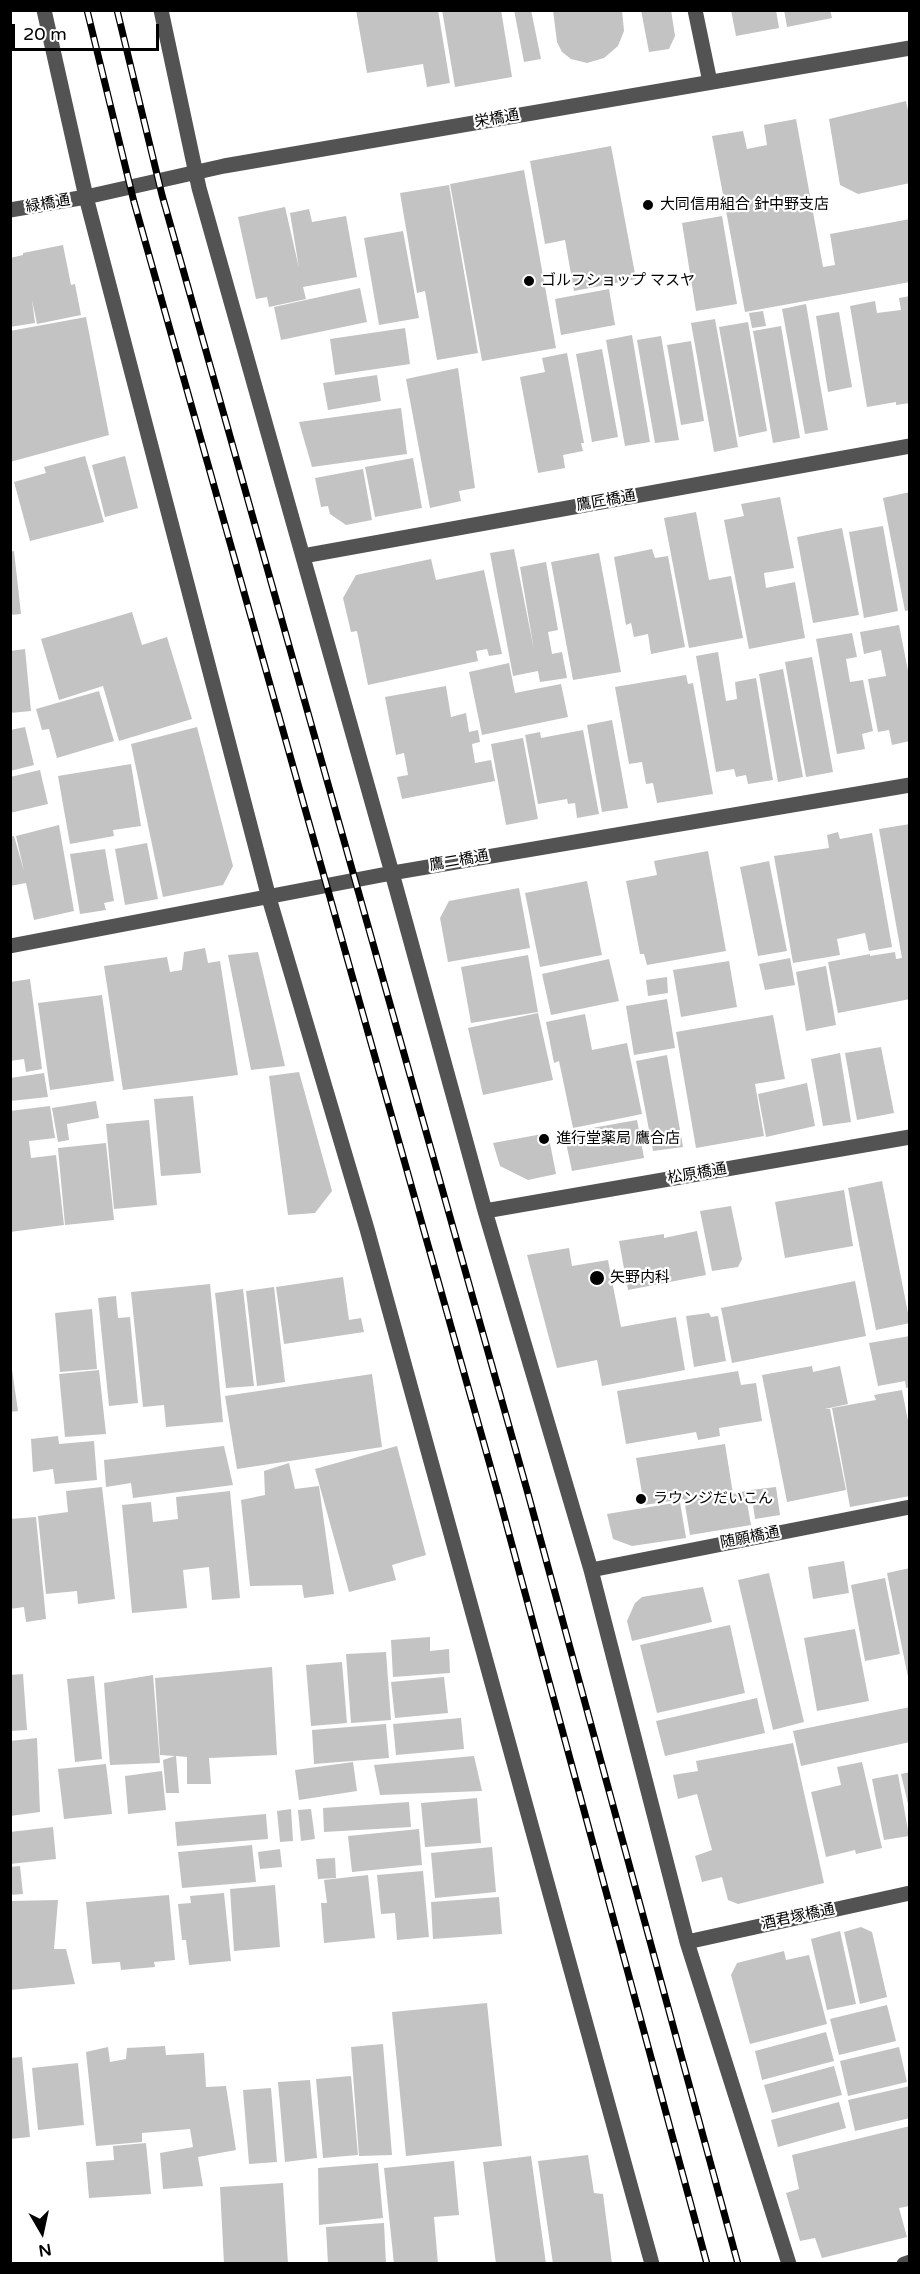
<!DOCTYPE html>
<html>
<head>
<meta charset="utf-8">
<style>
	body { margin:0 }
	#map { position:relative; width:920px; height:2274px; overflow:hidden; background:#fff; font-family:"Varela Round",sans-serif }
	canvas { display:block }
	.frame { position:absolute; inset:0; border:12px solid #000; pointer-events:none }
	.north { position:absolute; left:12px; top:2202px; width:60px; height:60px; -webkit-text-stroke:4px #fff; paint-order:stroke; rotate:171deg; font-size:16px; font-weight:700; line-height:24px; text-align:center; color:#000 }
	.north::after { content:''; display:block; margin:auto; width:21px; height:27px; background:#000; clip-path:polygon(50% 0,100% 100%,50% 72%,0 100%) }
	.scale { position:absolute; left:12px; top:24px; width:147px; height:27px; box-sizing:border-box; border:3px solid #000; border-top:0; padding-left:8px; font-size:18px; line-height:21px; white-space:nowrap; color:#000; -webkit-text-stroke:4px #fff; paint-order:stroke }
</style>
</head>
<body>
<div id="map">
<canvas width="920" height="2274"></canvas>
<div class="frame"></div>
<div class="north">N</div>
<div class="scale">20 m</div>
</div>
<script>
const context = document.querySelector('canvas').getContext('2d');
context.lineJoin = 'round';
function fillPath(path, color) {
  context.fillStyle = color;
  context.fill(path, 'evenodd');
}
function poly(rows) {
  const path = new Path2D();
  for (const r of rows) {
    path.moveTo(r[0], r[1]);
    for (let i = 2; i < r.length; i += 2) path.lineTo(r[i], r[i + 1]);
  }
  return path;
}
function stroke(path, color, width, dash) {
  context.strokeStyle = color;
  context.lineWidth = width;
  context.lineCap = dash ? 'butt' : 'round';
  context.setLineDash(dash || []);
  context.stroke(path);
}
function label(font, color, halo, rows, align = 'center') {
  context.font = font + ' "Varela Round","Noto Sans JP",sans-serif';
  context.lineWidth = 4.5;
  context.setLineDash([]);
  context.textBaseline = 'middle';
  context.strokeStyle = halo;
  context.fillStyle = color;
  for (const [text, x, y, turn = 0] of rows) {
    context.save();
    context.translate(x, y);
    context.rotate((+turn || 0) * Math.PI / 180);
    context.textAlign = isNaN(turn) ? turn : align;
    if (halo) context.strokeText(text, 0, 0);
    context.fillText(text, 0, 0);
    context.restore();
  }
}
fillPath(poly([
	[356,10,438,10,450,83,427,87,423,64,367,73],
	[442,10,501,10,512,77,455,87],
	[514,10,531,10,541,59,524,62],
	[553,10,622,10,624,31,618,46,604,58,587,63,571,59,562,52,557,42],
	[641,10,671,10,675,36,669,49,649,52],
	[731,10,776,10,779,28,736,36],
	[784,10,830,10,832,18,787,27],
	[906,101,910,120,910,183,858,194,840,185,829,119],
	[796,119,823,267,835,265,830,234,910,219,910,282,745,312,712,136,743,131,747,149,767,145,764,125],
	[611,146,636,279,574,291,565,240,545,244,530,161],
	[524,170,556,348,482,361,450,184],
	[449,185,478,353,437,360,425,291,417,293,400,193],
	[285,207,299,268,290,213,309,209,312,222,346,216,357,277,303,287,306,299,269,307,267,297,256,299,238,217],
	[722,216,737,304,696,311,682,223],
	[403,231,419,318,379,325,364,238],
	[63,245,71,285,75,284,81,315,37,324,32,300,35,323,10,327,10,258,23,255,23,253],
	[360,288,367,322,281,340,274,307],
	[609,289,615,325,561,335,555,299],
	[910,296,910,403,896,405,896,402,867,407,850,306,875,301,877,313,901,310,899,298],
	[806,304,828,430,805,434,782,309],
	[763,311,766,326,752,328,749,313],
	[839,312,852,387,828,392,816,316],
	[86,317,109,435,10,462,10,331],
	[715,319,738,447,714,452,691,323],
	[748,322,767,431,739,437,719,327],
	[781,326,800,438,773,443,753,331],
	[405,328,410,364,335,375,330,339],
	[632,335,650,442,625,446,606,340],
	[661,336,679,440,655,443,637,340],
	[691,341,704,421,681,425,667,345],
	[602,349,618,437,592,442,576,354],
	[567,353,584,443,581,443,583,451,563,455,565,468,538,473,520,377,545,372,542,358],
	[458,368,475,488,459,491,461,501,430,508,406,379],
	[377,375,381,401,328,410,323,383],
	[401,408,407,454,312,467,299,422],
	[85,456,104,522,30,541,14,482,46,473,44,467],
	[125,456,138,508,105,517,92,465],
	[413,458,422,508,375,517,365,467],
	[363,469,372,520,346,525,330,514,328,506,321,507,315,478],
	[910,492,910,610,905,611,883,498],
	[780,497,794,568,764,573,766,588,795,582,805,638,749,649,724,520,744,516,741,504],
	[696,512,709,580,731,576,743,638,689,648,664,518],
	[883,526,898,611,864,618,849,532],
	[842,528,859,615,813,623,797,537],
	[514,549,534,650,520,567,546,562,558,630,548,632,552,654,562,652,567,678,540,682,538,671,513,676,490,553],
	[652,549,655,558,668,556,685,647,651,654,648,634,634,637,631,623,626,625,614,557],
	[14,551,21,614,10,615,10,552],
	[599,553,621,672,573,680,551,562],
	[431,559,436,580,484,570,502,654,489,656,487,649,476,651,478,661,368,685,357,631,351,632,343,598,356,575],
	[132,612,142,645,167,637,192,719,119,741,103,686,59,700,41,639],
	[899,625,910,681,910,741,892,745,889,730,878,732,868,679,886,676,881,650,864,654,860,632],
	[852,633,857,657,846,659,850,682,863,680,873,731,862,734,865,749,837,754,816,639],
	[25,649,31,711,10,713,10,651],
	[718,652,726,701,737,699,735,682,756,678,773,780,748,784,746,775,736,777,734,769,716,772,696,656],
	[812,657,833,772,806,777,785,662],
	[509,663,515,693,561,684,568,717,482,735,469,672],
	[783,669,803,777,778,782,759,674],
	[686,675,688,684,693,683,713,794,657,803,653,783,646,784,642,762,629,764,615,687],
	[446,686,451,717,466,713,469,732,478,730,480,742,472,744,475,763,491,760,495,781,402,799,397,777,408,775,404,753,396,755,385,697],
	[99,691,114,741,57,758,49,729,42,730,36,709],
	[612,720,628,808,602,812,587,725],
	[25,727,34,765,10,771,10,730],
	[197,727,233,866,223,885,163,897,131,744],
	[583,730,599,814,577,818,575,803,568,804,567,799,538,804,525,735,540,732,541,738],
	[523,738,538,819,506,825,491,744],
	[131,764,141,826,113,830,114,836,70,844,58,776],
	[40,770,48,804,10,813,10,777],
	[910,824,910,999,838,1013,828,962,870,954,870,956,895,952,896,959,902,958,879,829],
	[59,825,74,911,34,920,26,883,10,886,10,837,14,836,24,871,16,836],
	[838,832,840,839,872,833,892,947,869,951,865,933,837,939,840,955,793,963,774,856,829,848,827,835],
	[147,843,158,899,125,905,115,849],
	[105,849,114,901,104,903,106,910,80,914,70,854],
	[708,851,726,951,647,965,644,954,640,954,626,881,657,875,654,861],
	[769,861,787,951,758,956,740,867],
	[587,881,602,955,540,967,525,893],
	[519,888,530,948,448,962,440,918,449,901],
	[205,948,208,963,220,961,238,1075,123,1090,104,966,167,957,170,972,182,970,184,952],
	[258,952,285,1066,251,1070,228,955],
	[528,955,538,1012,471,1023,461,967],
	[790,958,795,985,765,990,759,964],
	[609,959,619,1001,551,1015,542,974],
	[729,961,737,1007,681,1017,673,970],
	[826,966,836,1025,806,1031,796,972],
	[667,977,668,993,648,996,646,980],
	[30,979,42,1069,26,1072,24,1059,10,1061,10,982],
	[102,995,114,1081,50,1090,38,1003],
	[667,999,675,1048,634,1055,626,1006],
	[538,1013,553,1080,483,1095,468,1028],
	[585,1014,592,1050,627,1043,642,1114,573,1128,559,1061,554,1063,546,1022],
	[773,1015,785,1079,755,1084,764,1136,696,1148,676,1032],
	[881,1047,894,1113,857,1120,845,1053],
	[840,1053,851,1122,823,1126,811,1059],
	[667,1055,683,1147,653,1151,636,1061],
	[299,1072,332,1191,315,1213,288,1215,269,1076],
	[44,1073,48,1097,10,1101,10,1078],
	[807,1083,815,1126,766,1137,758,1094],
	[193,1096,201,1173,161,1176,154,1099],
	[96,1101,99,1118,67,1124,69,1140,58,1142,52,1108],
	[50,1106,55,1138,29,1141,31,1158,56,1155,64,1225,10,1232,10,1111],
	[149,1120,157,1205,114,1209,106,1124],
	[637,1120,644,1158,572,1171,564,1133],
	[548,1133,556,1174,528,1180,500,1166,493,1143],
	[106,1143,114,1220,65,1225,58,1148],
	[882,1181,910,1323,876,1330,848,1188],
	[844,1190,853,1246,785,1258,775,1202],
	[731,1206,742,1259,738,1267,712,1271,700,1211],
	[697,1231,706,1275,628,1290,619,1241,664,1234,664,1238],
	[569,1248,572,1266,608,1260,621,1327,676,1317,685,1370,602,1386,597,1360,557,1368,527,1255],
	[343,1277,349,1320,361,1318,364,1332,284,1344,276,1287],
	[855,1281,866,1336,732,1363,721,1308],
	[210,1284,223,1422,166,1427,164,1405,143,1407,131,1292],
	[274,1287,285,1382,257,1386,246,1291],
	[243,1289,254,1386,226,1388,215,1293],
	[116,1296,118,1318,130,1317,138,1403,109,1406,98,1298],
	[92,1309,97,1369,60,1372,55,1313],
	[709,1313,711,1317,718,1316,726,1361,694,1367,686,1316],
	[910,1336,910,1387,906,1388,905,1381,878,1386,869,1343],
	[10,1356,18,1411,10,1412],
	[812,1366,813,1372,840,1366,848,1404,825,1409,830,1409,846,1490,787,1502,762,1375],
	[99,1370,106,1434,65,1437,59,1374],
	[738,1371,741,1385,756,1383,762,1421,719,1428,720,1436,698,1440,696,1432,626,1444,617,1391],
	[372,1374,382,1447,237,1469,225,1396],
	[902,1390,910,1431,910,1496,850,1507,832,1408,876,1400,874,1395],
	[58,1436,59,1444,94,1441,97,1480,55,1484,53,1469,33,1472,31,1439],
	[725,1444,733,1494,745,1491,751,1525,690,1535,684,1499,644,1505,636,1458],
	[224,1446,233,1485,133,1498,131,1483,106,1487,104,1460],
	[397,1446,426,1555,392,1565,396,1580,349,1592,315,1469],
	[289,1463,295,1489,319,1486,334,1594,304,1598,302,1585,250,1586,241,1500,265,1495,264,1471],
	[102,1487,115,1599,78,1604,77,1591,46,1594,38,1516,68,1512,66,1491],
	[776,1487,780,1515,755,1519,751,1490],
	[230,1491,240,1598,212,1600,209,1567,183,1570,187,1608,132,1613,122,1505,151,1502,153,1522,178,1519,176,1497],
	[680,1502,686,1538,632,1546,613,1539,607,1514],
	[36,1517,46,1619,26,1622,24,1607,10,1609,10,1519],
	[844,1561,849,1593,813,1599,808,1567],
	[910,1568,910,1677,908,1677,887,1573],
	[769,1573,804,1722,773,1730,738,1580],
	[885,1578,900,1654,865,1661,851,1585],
	[703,1587,712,1622,632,1641,627,1621,635,1603,642,1597],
	[730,1625,745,1693,657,1713,640,1645],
	[855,1629,869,1701,817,1711,804,1638],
	[430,1637,430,1651,449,1649,450,1673,393,1677,391,1640],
	[386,1652,391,1720,351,1723,346,1654],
	[342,1662,347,1723,311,1726,306,1665],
	[272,1667,277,1755,209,1758,211,1784,187,1784,187,1757,176,1756,179,1793,166,1793,163,1760,175,1756,160,1755,155,1678],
	[23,1674,27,1730,10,1731,10,1675],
	[153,1675,160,1763,110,1765,104,1683],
	[94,1676,102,1759,75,1762,67,1679],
	[444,1677,448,1713,395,1718,391,1682],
	[757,1698,765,1733,665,1756,656,1721],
	[910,1707,910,1742,801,1766,793,1731],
	[461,1718,464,1749,396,1755,393,1724],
	[386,1724,389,1758,314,1764,312,1730],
	[37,1738,40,1812,10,1816,10,1741],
	[793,1743,824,1883,738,1904,728,1900,722,1877,702,1882,695,1856,712,1850,697,1794,678,1799,673,1775,698,1771,696,1761],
	[474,1756,482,1791,380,1795,374,1765],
	[353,1762,357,1791,299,1800,295,1770],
	[862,1762,882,1848,856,1854,855,1850,826,1857,811,1792,841,1785,837,1767],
	[106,1764,112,1814,64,1819,58,1769],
	[162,1771,166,1810,128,1814,125,1776],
	[910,1772,910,1808,909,1808,901,1774],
	[898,1774,909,1836,884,1840,872,1779],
	[477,1798,481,1843,425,1847,421,1803],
	[409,1802,411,1827,324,1832,323,1808],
	[291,1809,293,1841,280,1842,277,1811],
	[311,1809,315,1839,301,1841,298,1810],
	[266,1814,268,1839,177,1846,175,1822],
	[53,1827,56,1859,10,1864,10,1832],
	[419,1829,422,1865,352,1872,348,1836],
	[252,1845,256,1882,182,1888,178,1852],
	[492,1847,496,1892,435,1898,431,1853],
	[280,1849,282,1867,260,1869,258,1852],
	[335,1858,336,1878,318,1879,316,1859],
	[20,1866,23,1894,10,1895,10,1867],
	[423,1871,429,1937,397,1940,395,1913,381,1914,377,1875],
	[368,1875,375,1938,324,1943,321,1903,327,1903,324,1880],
	[275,1885,280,1947,234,1951,230,1889],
	[224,1893,231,1961,189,1965,186,1940,182,1940,178,1904,191,1903,190,1896],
	[169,1895,175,1960,154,1962,155,1967,121,1970,120,1962,92,1964,86,1902],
	[499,1897,502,1934,433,1939,431,1902],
	[58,1900,54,1949,66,1949,75,1984,10,1990,10,1901],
	[861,1927,872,1932,887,1997,860,2004,844,1932],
	[840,1931,856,2004,827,2010,811,1939],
	[784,1951,786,1960,809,1955,827,2024,750,2044,731,1975,737,1963],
	[487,2003,502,2146,406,2156,392,2012],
	[887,2005,896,2041,839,2055,830,2019],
	[826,2032,834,2061,762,2080,755,2051],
	[383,2044,392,2155,359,2156,351,2047],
	[165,2046,166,2055,204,2053,206,2087,226,2086,236,2150,198,2157,203,2186,163,2189,160,2153,193,2147,190,2129,142,2133,142,2142,96,2146,86,2052,108,2047,110,2062,126,2059,127,2048],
	[899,2047,907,2082,848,2096,840,2061],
	[22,2057,30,2137,10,2139,10,2058],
	[78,2063,84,2125,38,2130,32,2068],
	[834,2066,842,2095,772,2113,764,2085],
	[351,2076,358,2155,323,2158,316,2079],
	[310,2080,317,2158,285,2162,278,2082],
	[910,2086,910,2118,855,2131,848,2100],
	[271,2088,277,2162,249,2164,243,2090],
	[839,2102,846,2128,778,2147,771,2120],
	[910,2126,910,2206,899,2208,907,2237,822,2258,815,2238,800,2241,786,2193,799,2189,792,2155],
	[146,2143,151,2194,89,2198,86,2162,114,2160,113,2146],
	[588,2155,594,2193,603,2194,612,2264,553,2264,538,2161],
	[531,2156,546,2264,496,2264,483,2162],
	[454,2161,459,2215,434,2217,438,2264,394,2264,384,2168],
	[378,2163,383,2218,319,2225,318,2168],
	[283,2183,288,2264,224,2264,220,2187],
	[384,2223,386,2264,328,2264,326,2227]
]), '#c3c3c3');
stroke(poly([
	[44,10,86,197,269,898,367,1229,652,2264],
	[161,10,199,188,392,873,485,1211,591,1570,687,1942,789,2264],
	[695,10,710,82],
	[10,210,86,197,224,166,910,48],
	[303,556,910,446],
	[10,946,392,873,910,785],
	[485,1211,910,1137],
	[591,1570,910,1507],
	[687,1942,910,1893],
	[904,2264,910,2262]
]), '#535353', 15);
const rail = poly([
	[87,10,134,202,499,1497,707,2264],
	[117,10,162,195,527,1490,738,2264]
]);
stroke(rail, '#000', 7);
stroke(rail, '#fff', 4.5, [14]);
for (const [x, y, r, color] of [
	[648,205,6,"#000"],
	[529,281,6,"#000"],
	[544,1139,6,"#000"],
	[597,1278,8,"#000"],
	[641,1499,6,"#000"]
]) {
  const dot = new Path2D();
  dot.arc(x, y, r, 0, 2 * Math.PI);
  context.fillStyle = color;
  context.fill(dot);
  stroke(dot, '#fff', 2);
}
label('15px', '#000', '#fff', [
	["栄橋通",497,119,-10],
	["緑橋通",48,204,-10],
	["鷹匠橋通",606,501,-10],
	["鷹二橋通",459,861,-10],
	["松原橋通",697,1174,-10],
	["随願橋通",750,1538,-11],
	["酒君塚橋通",798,1917,-12]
]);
label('15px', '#000', '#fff', [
	["大同信用組合 針中野支店",660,205],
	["ゴルフショップ マスヤ",541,281],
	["進行堂薬局 鷹合店",556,1139],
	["矢野内科",610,1278],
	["ラウンジだいこん",653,1499]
], 'left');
</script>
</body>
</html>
